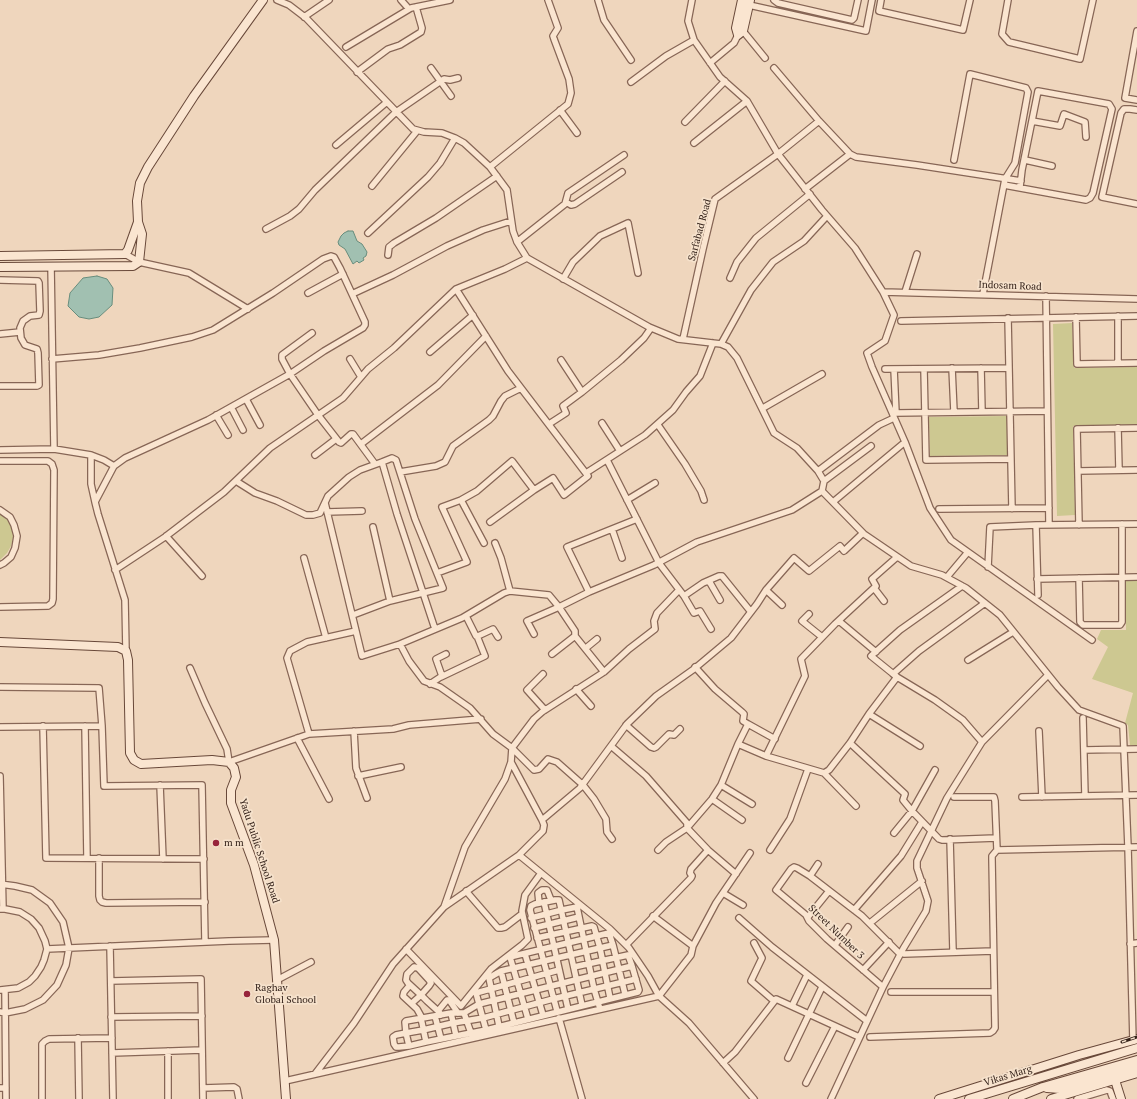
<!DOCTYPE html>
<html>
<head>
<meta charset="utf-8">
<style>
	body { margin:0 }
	canvas { display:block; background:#efd6bd }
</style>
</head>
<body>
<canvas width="1137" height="1099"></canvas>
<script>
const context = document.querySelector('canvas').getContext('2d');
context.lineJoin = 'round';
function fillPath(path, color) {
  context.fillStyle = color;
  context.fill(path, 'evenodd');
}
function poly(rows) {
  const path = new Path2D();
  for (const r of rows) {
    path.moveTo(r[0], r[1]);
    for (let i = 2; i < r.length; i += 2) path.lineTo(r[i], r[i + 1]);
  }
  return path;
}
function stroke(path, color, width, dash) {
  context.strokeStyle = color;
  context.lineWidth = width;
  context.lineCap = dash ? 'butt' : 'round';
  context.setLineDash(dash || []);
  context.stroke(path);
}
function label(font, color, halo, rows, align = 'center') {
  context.font = font + ' "PT Serif",serif';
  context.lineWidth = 3.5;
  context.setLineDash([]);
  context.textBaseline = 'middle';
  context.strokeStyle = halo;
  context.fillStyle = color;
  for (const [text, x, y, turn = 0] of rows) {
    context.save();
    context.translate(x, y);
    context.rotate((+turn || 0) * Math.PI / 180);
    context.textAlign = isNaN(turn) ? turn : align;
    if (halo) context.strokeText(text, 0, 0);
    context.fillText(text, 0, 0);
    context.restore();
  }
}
fillPath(poly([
	[1072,323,1074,368,1137,367,1137,425,1073,426,1075,515,1057,516,1053,324],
	[1007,416,1007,455,930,456,929,417],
	[0,511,8,519,12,528,13,537,11,546,7,553,0,560],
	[1126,581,1137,581,1137,745,1130,745,1128,725,1125,723,1133,693,1092,679,1108,647,1097,639,1101,630,1126,630]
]), '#cdc891');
const water = poly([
	[348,231,353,231,357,241,362,244,367,252,366,256,363,258,364,260,359,263,357,261,353,264,345,249,339,245,338,242,341,236,344,233,348,231],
	[97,276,107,279,113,288,112,305,99,317,89,319,79,317,68,306,70,293,83,278,97,276]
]);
fillPath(water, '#a1c0b1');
stroke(water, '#688d7d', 1);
const street = poly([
	[277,0,289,5,306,18,413,129,424,132,442,133,455,138,464,143,490,167,507,190,513,231,517,242,527,258,649,327,678,339,721,344,728,347,737,358,774,433,797,448,818,471,824,481,822,491,792,510,697,542,654,565,589,592,559,607,549,595,510,591,504,593,462,618,400,644],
	[401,0,409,9],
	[598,0,604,20,631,60],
	[692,0,688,21,694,40,720,77,747,101,778,154,822,210,855,248,883,292,894,315,885,341,867,353,872,367,905,442,930,508,951,540,1092,640],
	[774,0,778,3,852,20,854,18,858,0],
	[881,0,879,11,963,30,970,0],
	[1008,0,1002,34,1009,42,1080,59,1093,0],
	[749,5,866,31,872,0],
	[304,17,329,0],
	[740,30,743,31,765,58],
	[1137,31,1125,98,1137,100],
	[346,47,411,8,450,0],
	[710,63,734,43,738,35],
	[431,68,451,96],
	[774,68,819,121,850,154,856,157,917,165,1021,181],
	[357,72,388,49,400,45,421,32,422,28,416,7],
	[631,82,666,56,694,40],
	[560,110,577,133],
	[1137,110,1130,109,1124,109,1121,113,1102,197,1137,204],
	[1032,121,1060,126,1064,114,1085,122,1086,137],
	[685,122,725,81],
	[694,143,747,101],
	[336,145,387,102],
	[954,160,970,74,1026,88,1028,92,1015,163,1005,179,983,294],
	[1025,160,1052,166],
	[490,167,568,104,571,93,569,79,554,39,553,36,558,28,548,0],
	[1004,185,1086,200,1090,198,1093,193,1112,109,1109,104,1038,91,1022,170,1020,187],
	[372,186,417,131],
	[805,189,850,154],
	[566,202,571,205,575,204,622,172],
	[266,229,290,216,299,209,315,190,396,112,444,79,450,80,458,78],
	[368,233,428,177,440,163,455,138],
	[517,242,565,204,568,193,624,155],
	[125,254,139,262,189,273,248,309],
	[388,255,389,247,394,243,436,218,497,176],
	[51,266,54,449],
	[730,278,737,262,756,238,810,194],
	[563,279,573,262,600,236,628,223,638,273],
	[0,280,38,281,39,283,40,311,39,315,30,316,23,321,20,328,21,338,25,345,37,349,38,353,39,385,37,386,0,386],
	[883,292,1137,299],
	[905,292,917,254],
	[308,293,343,274],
	[352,294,393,275,447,246,483,230,511,221],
	[1046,296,1049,525],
	[1118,316,1118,363],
	[1076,317,1077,364,1137,363],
	[1008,318,1012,509],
	[901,321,1137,316],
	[0,334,20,332],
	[683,339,703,249,715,199,778,154,819,121],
	[721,344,751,290,773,262,804,241,827,216],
	[430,352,473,315],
	[52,359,99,355,140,348,192,337,213,330,273,293,323,259,331,256,334,257,340,268,365,322,365,325,363,328,324,351,290,374,282,359,282,355,312,333],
	[350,359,361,377],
	[952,368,954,412],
	[981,368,982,412],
	[885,369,1009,368],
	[894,369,896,413,1047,411],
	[924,369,926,460,1011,459],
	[582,392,621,360,644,338,651,328],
	[246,399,260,425],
	[231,407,243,430],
	[763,408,822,374],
	[216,415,228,435],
	[602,423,620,451],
	[549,424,566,413,563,406,582,392,561,360],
	[658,425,685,464,701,491,704,500],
	[1118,428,1119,470],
	[361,444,438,385,486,336],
	[0,450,54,449,91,455,104,460,114,466],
	[91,455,91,484,95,502],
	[315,455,336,439],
	[607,460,659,563,684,596,694,613,700,611,711,629],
	[0,461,48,461,52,464,54,470,53,599,52,603,48,606,0,607],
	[382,462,397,514,435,629],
	[818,471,879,425,894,418],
	[1078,471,1137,470],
	[400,472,436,466,445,462,453,446,489,420,493,416,501,401,505,396,521,388],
	[586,473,645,435,673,410,686,392,700,376,713,343],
	[236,481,255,493,277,501,306,515,313,515,320,513,328,496,349,477,360,470,382,462,392,458,396,460,415,519,443,588,390,601,353,615],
	[824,481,871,446],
	[822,491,864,534,911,566,942,575,966,588,1000,615,1058,687,1079,710,1123,726,1128,847,1133,1041],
	[461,500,484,543],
	[627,500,655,483],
	[833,502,905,442],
	[325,503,362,656,400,644,409,661,424,681,440,687,470,708,493,734,512,748,534,770,539,769,548,759,557,762,583,785,594,799,606,819,607,832,612,839],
	[939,509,1049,508],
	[0,510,10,517,14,525,17,536,15,548,11,557,4,563,0,565],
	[327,512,362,511],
	[490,522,534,490],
	[1036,525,1038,595],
	[1079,525,1077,429,1137,428],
	[373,527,390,601],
	[612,529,622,558],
	[166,536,202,576],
	[495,543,501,558,510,591],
	[304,558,326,638],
	[988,567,990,527,1036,525,1137,524],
	[115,570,165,537,224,492,270,448,343,398,368,369,394,348,456,289,505,269,527,258],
	[437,573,467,562,442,507,461,500,477,491,512,461,534,490,553,478,564,495,588,476,508,371,456,289],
	[947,577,968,552],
	[1079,578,1080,622,1083,625,1120,625,1122,622,1122,524],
	[1037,579,1137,577],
	[709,581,720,600],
	[962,586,900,630,871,656,897,677,935,700,963,720,982,742],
	[874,588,884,601],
	[589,592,567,547,637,519],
	[684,596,703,583,719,576,722,576,751,612],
	[782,605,766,590,794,558,809,571,840,546,844,551,863,533],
	[809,614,802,621,822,637],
	[466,616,476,636,478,636,493,629,498,637],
	[839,621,876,652],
	[534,634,527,621,559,607,575,631,575,636,604,672],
	[586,648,597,639],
	[126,651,125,600,98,514,95,502,114,466,125,458,208,420,290,374,318,415,339,442,341,443,351,434,353,434,375,464],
	[552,654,575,636],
	[968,660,1013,632],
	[695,667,715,689,742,712,744,714,743,721,748,724],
	[190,668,205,703,227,749,229,762,309,734,393,729,409,725,481,719],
	[543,674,527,690,545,710],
	[893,674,919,651,985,603],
	[441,677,485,656,477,636],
	[430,684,442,676,436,659,446,654],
	[0,687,99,688,102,726,104,786,202,785,205,942],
	[576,689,591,706],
	[869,714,920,746],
	[1083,718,1085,796],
	[626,725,651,747,654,748,656,747,669,734,674,735,680,729],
	[43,726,46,858,204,859],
	[85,726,87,858],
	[0,727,102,726],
	[354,731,356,768,367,798],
	[1039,731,1042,797],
	[309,734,287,658,290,651,307,642,356,631],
	[297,738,329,799],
	[850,743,905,794,903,800,912,811,939,839,942,840,996,838],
	[738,744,748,724,775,739],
	[611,746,646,776,687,823,687,828,708,850,736,874],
	[1084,750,1137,749],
	[511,762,542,820],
	[824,773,829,770,850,743,869,714,897,677],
	[0,776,3,909],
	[358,776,401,767],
	[160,785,163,859],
	[721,785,752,804],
	[1022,797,1137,795],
	[712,799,742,820],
	[856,806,824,773,766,756,805,676,801,659,835,624,876,586,872,579,897,557],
	[894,833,912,811,935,770],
	[950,839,953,951],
	[658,850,666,842,687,828,712,799,721,785,738,744,766,756],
	[770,850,790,819,808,769],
	[997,850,1137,847],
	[519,855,543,831,544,825,542,820,580,788,627,724,656,696,694,669,731,638,757,604,766,590],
	[99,858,99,896,100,900,102,902,106,903,205,902],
	[810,876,818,864],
	[0,884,15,886,32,890,50,903,63,922,69,948,66,965,57,985,43,1000,25,1009,5,1013,0,1012],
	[466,891,498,928,501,928,505,927,522,914],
	[723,893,743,905],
	[544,902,568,1009],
	[539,903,538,893,542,890,547,890,551,900],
	[444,907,519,855,610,929,629,948,648,976,659,996,689,1023,754,1099],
	[0,909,5,909,20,912,31,919,39,928,45,941,47,949,44,960,41,967,35,976,29,982,18,988,0,990],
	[854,910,901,856,922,822],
	[653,916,693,946],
	[808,917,829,891],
	[531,918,562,910,577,907,594,989,600,1009],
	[739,918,772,947,867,1021],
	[870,923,922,881],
	[534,928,579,917],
	[537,938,592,926,594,927,600,948,610,998],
	[754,943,762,958,751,981,774,1001],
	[1130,944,1137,943],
	[626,945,691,878,692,876,690,873,691,869,708,850],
	[835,945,848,927],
	[110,946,113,1099],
	[47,949,229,941,274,940],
	[406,949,461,1006,491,969,522,945,528,939,522,911,525,895,541,873],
	[525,954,543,1015],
	[904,954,993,951],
	[632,966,479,1004,464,1013,451,1013,406,1021,405,1022,406,1033,409,1046,399,1047,396,1047,394,1044,393,1037,396,1035,406,1033,423,1030,453,1023,483,1018,553,999,636,979],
	[863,970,889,942],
	[501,971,514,1023],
	[277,980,311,962],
	[111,981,201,979,203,1099],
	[410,985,404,992,403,996,417,1009,422,1018],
	[883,987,827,939,809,921,806,915,776,890,791,869,794,867,797,868,810,876,862,916,900,954],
	[5,991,6,1099],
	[891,992,994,992],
	[412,1003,421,995,429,986,431,983,429,980,418,968,414,967,407,974,406,980,408,983,421,995,427,1001,438,1011,441,1015],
	[792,1006,807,975],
	[438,1011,447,1000,449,1000,458,1013],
	[557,1011,530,910,531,906,535,904,555,900,559,900,582,1005],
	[451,1013,456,1036],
	[464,1013,472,1036],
	[435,1016,441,1039],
	[111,1017,202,1016],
	[421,1018,426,1042,486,1030,638,992,639,990,632,966,628,955,574,967],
	[559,1018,582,1099],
	[528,1019,510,957,609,933,613,945,625,994],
	[499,1026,489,978,501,971,613,945],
	[486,1030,476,993,559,970],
	[870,1037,990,1033,993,1031,995,1028,992,859,992,856,997,850,995,801,994,797,954,797],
	[78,1038,79,1099],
	[409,1046,426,1042],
	[168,1051,168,1099],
	[112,1053,202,1050],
	[788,1058,822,987],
	[723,1063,735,1052,776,999,859,1037],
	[315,1074,354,1023,393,964,444,907,465,847,505,779,511,762,512,748,534,719,542,712,604,672,629,649,655,629,654,621,657,613,679,590],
	[285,1081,659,996,691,955,693,946,716,903,750,853],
	[806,1083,835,1026],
	[0,1088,6,1088],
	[203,1088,234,1087,237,1089,239,1099],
	[42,1099,42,1044,45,1041,49,1039,112,1038],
	[831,1099,883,987,903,949,926,911,928,901,917,868,917,861,947,798,982,742,1048,675],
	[1077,1099,1107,1090,1110,1091,1113,1099]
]);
const secondary = poly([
	[742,0,736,28,738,35,743,31,750,0],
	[0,256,125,254,128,250,138,222],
	[0,267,133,266,139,262,142,234,138,222,137,201,140,183,148,167,194,96,263,0],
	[0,642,118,647,126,651,128,660,130,753,134,760,141,764,212,760,229,762,234,768,236,777,231,790,231,803,254,865,274,940,286,1099],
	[1115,1080,1121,1099],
	[1047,1088,1060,1089,1137,1066],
	[939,1099,1079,1055,1137,1039],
	[969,1099,1137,1048],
	[1013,1099,1043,1087,1137,1060],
	[1051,1099,1137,1073]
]);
stroke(street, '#876656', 8);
stroke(secondary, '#684839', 10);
stroke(street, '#fae5d0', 5.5);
stroke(secondary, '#fae5d0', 8);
const rail = poly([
	[1122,1042,1137,1037]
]);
stroke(rail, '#35231b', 3);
stroke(rail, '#f6e2cc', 1.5, [4.5]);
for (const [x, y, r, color] of [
	[216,843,4,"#97243b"],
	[247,994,4,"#97243b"]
]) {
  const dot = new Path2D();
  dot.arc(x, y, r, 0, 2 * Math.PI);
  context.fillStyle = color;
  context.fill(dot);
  stroke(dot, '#f6e2cc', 1.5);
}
label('10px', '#35231b', '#f6e2cc', [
	["Sarfabad Road",700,230,-75],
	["Indosam Road",1010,286,2],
	["Yadu Public School Road",259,851,72],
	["Street Number 3",836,932,44],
	["Vikas Marg",1008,1076,-17]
]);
label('10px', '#35231b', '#f6e2cc', [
	["m m",224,843],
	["Raghav",255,988],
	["Global School",255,1000]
], 'left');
</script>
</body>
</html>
